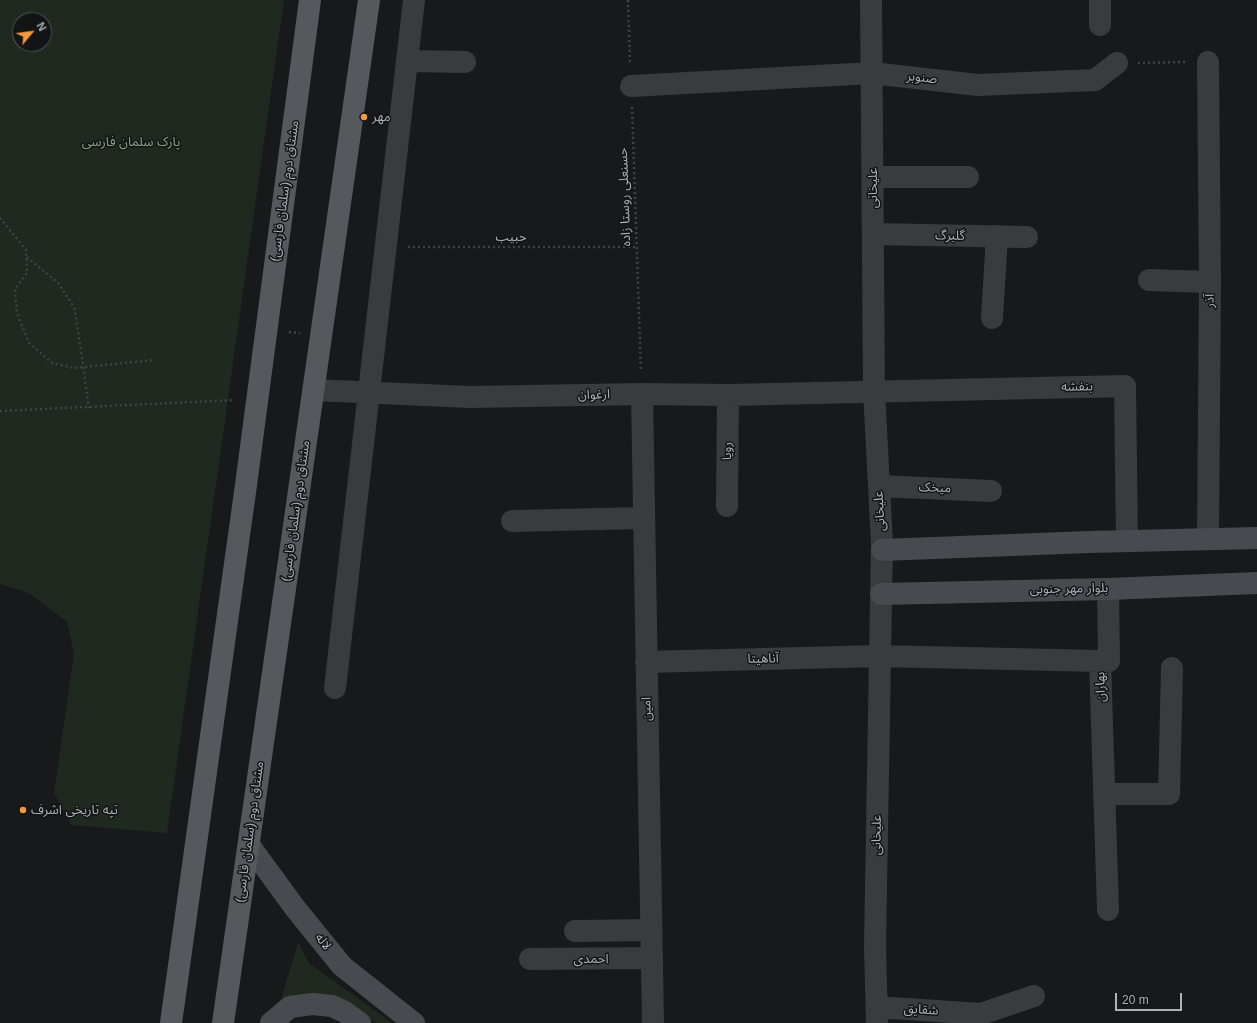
<!DOCTYPE html>
<html>
<head>
<meta charset="utf-8">
<style>
	body { margin:0 }
	#map { position:relative; width:1257px; height:1023px; overflow:hidden; background:#18191a; font-family:Helvetica,sans-serif }
	canvas { display:block }
	.north { position:absolute; left:12px; top:12px; width:40px; height:40px; box-sizing:border-box; background:#131415; border:1px solid #505357; border-radius:50%; rotate:61deg; font-size:11px; font-weight:700; line-height:16px; text-align:center; color:#abb2ba }
	.north::after { content:''; display:block; margin:auto; width:14px; height:18px; background:#f09a3a; clip-path:polygon(50% 0,100% 100%,50% 72%,0 100%) }
	.scale { position:absolute; left:1115px; top:993px; width:67px; height:18px; box-sizing:border-box; border:2px solid #abb2ba; border-top:0; padding-left:5px; font-size:12px; line-height:14px; white-space:nowrap; color:#abb2ba; -webkit-text-stroke:3px #131415; paint-order:stroke }
</style>
</head>
<body>
<div id="map">
<canvas width="1257" height="1023"></canvas>
<div class="north">N</div>
<div class="scale">20 m</div>
</div>
<script>
const context = document.querySelector('canvas').getContext('2d');
context.lineJoin = 'round';
function fillPath(path, color) {
  context.fillStyle = color;
  context.fill(path, 'evenodd');
}
function poly(rows) {
  const path = new Path2D();
  for (const r of rows) {
    path.moveTo(r[0], r[1]);
    for (let i = 2; i < r.length; i += 2) path.lineTo(r[i], r[i + 1]);
  }
  return path;
}
function stroke(path, color, width, dash) {
  context.strokeStyle = color;
  context.lineWidth = width;
  context.lineCap = dash ? 'butt' : 'round';
  context.setLineDash(dash || []);
  context.stroke(path);
}
function label(font, color, halo, rows, align = 'center') {
  context.font = font + ' Helvetica,"Noto Sans Arabic",sans-serif';
  context.lineWidth = 3;
  context.setLineDash([]);
  context.textBaseline = 'middle';
  context.strokeStyle = halo;
  context.fillStyle = color;
  for (const [text, x, y, turn = 0] of rows) {
    context.save();
    context.translate(x, y);
    context.rotate((+turn || 0) * Math.PI / 180);
    context.textAlign = isNaN(turn) ? turn : align;
    if (halo) context.strokeText(text, 0, 0);
    context.fillText(text, 0, 0);
    context.restore();
  }
}
fillPath(poly([
	[0,0,284,0,167,833,71,825,54,793,74,654,67,622,29,593,0,584],
	[20,20,44,20,44,44,20,44],
	[298,943,309,963,392,1023,376,1023,333,1001,279,1006]
]), '#202920');
stroke(poly([
	[628,0,630,64],
	[1138,63,1187,62],
	[632,107,641,372],
	[0,218,26,250,27,273,15,289,17,313,29,343,52,363,74,368,155,360],
	[408,247,637,247],
	[27,257,58,283,74,307,78,330,89,408],
	[289,332,300,333],
	[0,411,235,400]
]), '#3f4246', 2.5, [2, 3]);
stroke(poly([
	[871,0,874,391,882,543,875,946,877,1023],
	[1100,25,1100,0],
	[407,61,465,62],
	[631,86,872,73,978,85,1095,80,1117,63],
	[873,177,968,177],
	[873,234,1027,237],
	[1149,280,1210,282],
	[992,318,997,236],
	[313,390,470,397,642,394,728,395,1125,386,1127,541],
	[642,394,653,1023],
	[879,486,991,491],
	[727,506,728,395],
	[512,521,644,518],
	[1208,539,1210,282,1208,62],
	[1100,661,1109,661,1108,589],
	[646,662,879,656,1100,661,1108,910],
	[335,688,414,0],
	[1104,794,1169,794,1172,668],
	[575,931,651,930],
	[530,959,652,958],
	[877,1007,981,1014,1034,996]
]), '#393b3f', 22);
stroke(poly([
	[882,550,1089,542,1257,538],
	[881,594,1108,589,1257,583],
	[249,845,295,908,342,966,414,1023],
	[271,1023,290,1007,312,1004,332,1006,345,1012,360,1023]
]), '#474a4f', 22);
stroke(poly([
	[171,1023,246,485,310,0],
	[223,1023,369,0]
]), '#55595e', 22);
for (const [x, y, r, color] of [
	[364,117,4,"#f09a3a"],
	[23,810,4,"#f09a3a"]
]) {
  const dot = new Path2D();
  dot.arc(x, y, r, 0, 2 * Math.PI);
  context.fillStyle = color;
  context.fill(dot);
  stroke(dot, '#131415', 1.5);
}
label('13px', '#abb2ba', '#131415', [
	["صنوبر",922,78,6],
	["علیخانی",873,188,-90],
	["مشتاق دوم (سلمان فارسی)",285,191,-82],
	["حسنعلی روستا زاده",625,197,-92],
	["گلبرگ",950,236,1],
	["حبیب",511,237],
	["آذر",1210,301,-89],
	["بنفشه",1077,387,-1],
	["ارغوان",594,395,-1],
	["رویا",727,451,-90],
	["میخک",935,488,2],
	["مشتاق دوم (سلمان فارسی)",296,511,-82],
	["علیخانی",880,511,-93],
	["بلوار مهر جنوبی",1069,589,-1],
	["آناهیتا",763,659,-1],
	["بهاران",1101,687,-92],
	["امین",647,709,-91],
	["مشتاق دوم (سلمان فارسی)",250,832,-82],
	["علیخانی",877,835,-89],
	["لاله",323,942,51],
	["احمدی",591,959],
	["شقایق",921,1010,4]
]);
label('13px', '#abb2ba', '#131415', [
	["مهر",372,117],
	["تپه تاریخی اشرف",31,810]
], 'left');
label('13px', '#85a582', '#131415', [
	["پارک سلمان فارسی",131,142]
]);
</script>
</body>
</html>
